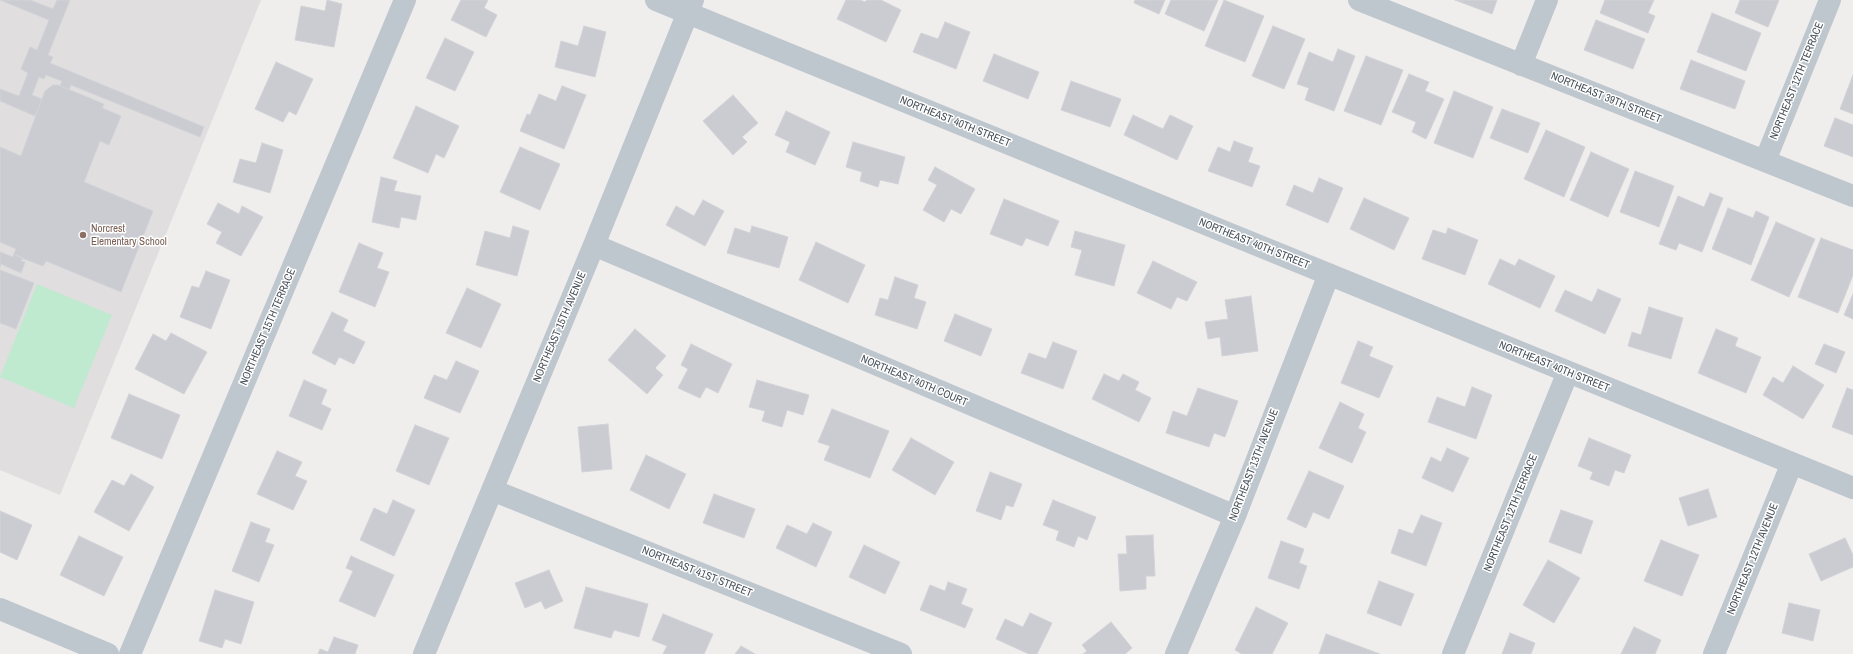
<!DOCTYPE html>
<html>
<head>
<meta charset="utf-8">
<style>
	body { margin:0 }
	canvas { display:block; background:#f0eded }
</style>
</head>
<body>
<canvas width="1853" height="654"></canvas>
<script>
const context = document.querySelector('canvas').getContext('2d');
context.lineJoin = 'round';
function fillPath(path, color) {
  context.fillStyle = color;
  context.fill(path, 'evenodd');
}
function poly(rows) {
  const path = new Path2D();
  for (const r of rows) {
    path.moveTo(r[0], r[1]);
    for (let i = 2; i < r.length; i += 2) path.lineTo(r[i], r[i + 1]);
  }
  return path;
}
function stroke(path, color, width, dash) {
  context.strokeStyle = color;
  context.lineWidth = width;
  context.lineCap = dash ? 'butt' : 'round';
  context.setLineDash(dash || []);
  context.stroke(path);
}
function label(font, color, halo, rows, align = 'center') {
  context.font = font + ' "Archivo Narrow",sans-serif';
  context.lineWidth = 3;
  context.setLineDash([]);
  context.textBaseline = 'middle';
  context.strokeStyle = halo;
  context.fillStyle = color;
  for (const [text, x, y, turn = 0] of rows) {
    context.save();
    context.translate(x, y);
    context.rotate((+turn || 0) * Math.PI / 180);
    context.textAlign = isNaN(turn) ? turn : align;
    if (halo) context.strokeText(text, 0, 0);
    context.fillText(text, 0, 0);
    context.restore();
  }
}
fillPath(poly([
	[0,0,261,0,60,495,0,470]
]), '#e0dede');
fillPath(poly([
	[37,284,112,315,74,408,0,377]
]), '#bfead0');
const building = poly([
	[0,0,30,0,53,9,57,0,70,0,48,55,53,57,50,63,204,127,200,137,71,85,69,90,60,86,62,81,46,75,44,79,39,77,32,95,42,99,35,116,0,101,0,89,19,96,28,73,21,69,30,47,37,50,49,20,0,0],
	[327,0,342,4,334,47,295,40,301,6,325,11,327,0],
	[461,0,488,0,484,8,497,15,486,37,451,20,461,0],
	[846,0,860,0,865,2,867,0,881,0,901,10,886,42,837,19,846,0],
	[1135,0,1165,0,1159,14,1134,3,1135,0],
	[1171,0,1218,0,1204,31,1165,14,1171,0],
	[1224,0,1264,16,1245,62,1205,46,1224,0],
	[1455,0,1497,0,1492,14,1455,0],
	[1605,0,1654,0,1648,13,1655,16,1648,33,1600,13,1605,0],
	[1740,0,1779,0,1768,27,1735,13,1740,0],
	[1712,13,1761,33,1746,71,1697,52,1712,13],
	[1596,20,1645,39,1633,69,1584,50,1596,20],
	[945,22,970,32,956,69,913,52,921,33,938,39,945,22],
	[584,26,606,32,595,77,555,67,561,41,578,46,584,26],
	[1273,26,1305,39,1284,89,1252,76,1273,26],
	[445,38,474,52,455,91,426,78,445,38],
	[1338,49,1355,56,1334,111,1305,100,1309,88,1297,84,1309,52,1333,62,1338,49],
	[994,54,1039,72,1028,99,983,81,994,54],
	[1366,56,1403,70,1381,125,1344,111,1366,56],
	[1691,60,1745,81,1735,109,1680,89,1691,60],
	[276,62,313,79,296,115,289,111,283,122,255,109,276,62],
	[1409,74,1429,82,1425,91,1444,99,1426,139,1412,132,1416,122,1392,112,1409,74],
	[1853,75,1853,114,1840,109,1853,75],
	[1071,81,1121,99,1110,127,1061,110,1071,81],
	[53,85,58,85,104,104,102,108,121,116,109,145,100,141,84,182,153,211,121,292,46,261,43,266,19,257,14,254,16,249,0,242,0,147,21,156,45,91,53,85],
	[562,86,586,95,564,149,520,131,527,114,530,115,539,94,556,101,562,86],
	[1454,91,1493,107,1473,158,1434,143,1454,91],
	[733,95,758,123,742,137,747,142,733,155,703,121,733,95],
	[416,106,459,126,444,158,436,154,428,173,393,158,416,106],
	[1502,109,1540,123,1528,153,1490,138,1502,109],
	[786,111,830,132,815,165,786,152,790,142,775,135,786,111],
	[1133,115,1163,129,1170,115,1193,126,1177,160,1124,135,1133,115],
	[1835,118,1853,125,1853,157,1824,146,1835,118],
	[1546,130,1585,147,1564,197,1524,179,1546,130],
	[1234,141,1253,148,1248,162,1260,166,1252,187,1208,171,1218,147,1230,152,1234,141],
	[853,142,905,157,898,184,880,180,878,187,860,181,862,172,846,167,853,142],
	[262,143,283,150,270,193,233,182,240,159,256,163,262,143],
	[520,147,560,164,540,210,500,192,520,147],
	[1591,152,1629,169,1608,217,1570,200,1591,152],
	[935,167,975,189,961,214,951,209,944,222,923,210,937,185,928,180,935,167],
	[1635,171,1674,186,1659,227,1620,212,1635,171],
	[381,177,397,181,394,191,421,196,416,220,401,217,399,228,372,222,381,177],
	[1319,178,1343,188,1328,223,1286,205,1294,185,1313,193,1319,178],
	[1710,193,1723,198,1702,252,1679,243,1676,250,1659,244,1678,196,1704,207,1710,193],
	[1364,198,1409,218,1394,250,1350,229,1364,198],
	[1004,199,1059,221,1048,246,1026,238,1022,246,990,234,1004,199],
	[703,200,724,211,705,246,666,225,676,206,694,216,703,200],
	[218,203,239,214,242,206,263,217,241,256,216,243,222,232,207,224,218,203],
	[1728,208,1753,218,1756,211,1769,217,1751,265,1712,249,1728,208],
	[1776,222,1815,239,1789,297,1751,280,1776,222],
	[513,226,529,231,517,276,476,265,485,231,510,238,513,226],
	[752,226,788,237,779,268,727,253,735,228,750,233,752,226],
	[1448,228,1478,240,1465,275,1422,259,1433,230,1446,234,1448,228],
	[1075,231,1125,245,1114,286,1075,275,1082,250,1071,247,1075,231],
	[1821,238,1853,250,1853,275,1838,313,1798,297,1821,238],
	[816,242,865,265,848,303,799,280,816,242],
	[359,243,383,253,377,268,389,272,375,307,339,292,359,243],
	[0,252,13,257,14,254,23,258,21,261,25,262,21,273,1,264,0,267,0,252],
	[1500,259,1515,266,1519,259,1555,276,1540,308,1488,284,1500,259],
	[1153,261,1197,282,1187,301,1177,297,1171,309,1137,293,1153,261],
	[0,270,34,283,16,329,0,323,0,270],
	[206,271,230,280,211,329,180,317,192,286,199,288,206,271],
	[895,277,918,285,914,298,926,302,917,329,875,315,880,298,888,300,895,277],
	[467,288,501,304,481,348,446,333,467,288],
	[1598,289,1621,299,1605,334,1555,311,1565,290,1592,302,1598,289],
	[1853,294,1853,319,1844,315,1853,294],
	[1251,296,1258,351,1222,356,1220,337,1208,339,1205,322,1228,319,1225,300,1251,296],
	[1649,307,1683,318,1671,359,1628,346,1632,332,1641,335,1649,307],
	[332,312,348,320,343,331,365,342,354,364,339,357,335,365,312,353,332,312],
	[955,314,992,329,981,356,944,341,955,314],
	[635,329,666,356,655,368,663,375,647,394,608,360,635,329],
	[1716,329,1738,338,1735,346,1761,357,1746,393,1698,373,1716,329],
	[171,333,207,352,184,394,135,369,153,334,166,341,171,333],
	[1358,341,1373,347,1369,356,1393,366,1379,398,1341,383,1358,341],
	[1053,342,1077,351,1063,389,1021,373,1029,353,1046,359,1053,342],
	[691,344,732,364,718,393,706,387,700,398,678,388,688,369,681,365,691,344],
	[1824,344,1845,352,1836,373,1815,364,1824,344],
	[456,361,479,371,460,413,424,398,434,375,447,380,456,361],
	[1793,366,1824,385,1803,419,1763,395,1773,377,1783,383,1793,366],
	[1104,374,1119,381,1123,374,1139,382,1135,390,1151,398,1139,422,1092,399,1104,374],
	[304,380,327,390,321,404,331,409,322,430,289,416,304,380],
	[757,380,809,395,803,415,787,410,782,427,762,421,765,411,749,407,757,380],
	[1472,387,1492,395,1476,439,1428,422,1437,397,1465,407,1472,387],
	[1198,388,1238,401,1225,437,1214,433,1209,447,1166,433,1173,411,1187,416,1198,388],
	[1847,388,1853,390,1853,435,1832,427,1847,388],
	[129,394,180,415,162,459,111,438,129,394],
	[1340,402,1364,414,1358,428,1366,432,1352,463,1319,448,1340,402],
	[832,409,889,431,870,478,824,460,830,446,818,442,832,409],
	[608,424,612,469,582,472,578,427,608,424],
	[415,425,449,438,429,485,396,471,415,425],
	[911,438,954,462,935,495,892,470,911,438],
	[1589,438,1631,455,1624,473,1615,470,1609,486,1590,479,1593,472,1578,466,1589,438],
	[1447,448,1469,458,1453,492,1422,478,1431,457,1441,462,1447,448],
	[277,451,302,462,295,476,307,481,293,510,257,494,277,451],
	[646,455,686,474,669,509,630,490,646,455],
	[1309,471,1344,486,1329,519,1313,512,1306,528,1287,519,1309,471],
	[990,472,1022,484,1013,507,1006,505,1001,520,976,511,990,472],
	[131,474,154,487,129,531,94,512,112,480,124,486,131,474],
	[1708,489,1717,517,1688,526,1679,498,1708,489],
	[714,494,755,509,744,538,703,523,714,494],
	[393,500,415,510,394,556,360,540,374,508,387,514,393,500],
	[1053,500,1096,517,1087,540,1078,536,1074,547,1056,540,1059,531,1043,525,1053,500],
	[1561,510,1593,521,1581,554,1549,542,1561,510],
	[0,511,32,525,17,560,0,552,0,511],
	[1421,515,1442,523,1426,566,1391,553,1399,529,1413,534,1421,515],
	[251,522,270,529,265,542,274,545,259,582,232,571,251,522],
	[813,523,832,532,816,567,776,548,787,525,807,534,813,523],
	[1153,535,1155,576,1146,576,1146,589,1120,591,1118,554,1127,554,1126,536,1153,535],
	[79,536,123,557,104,596,60,575,79,536],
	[1845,538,1853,555,1853,567,1821,581,1809,554,1845,538],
	[1661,540,1699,555,1682,596,1644,581,1661,540],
	[1281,541,1304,549,1299,563,1307,566,1299,589,1268,578,1281,541],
	[864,545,900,562,885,594,849,577,864,545],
	[351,556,394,575,375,617,339,601,353,571,346,568,351,556],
	[1548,560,1580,578,1554,623,1523,605,1548,560],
	[549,570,563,601,545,609,541,601,525,608,515,583,549,570],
	[1379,581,1414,594,1401,626,1367,613,1379,581],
	[948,582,967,589,961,604,973,609,965,628,920,610,930,585,945,591,948,582],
	[586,587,648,604,639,637,614,630,611,638,574,628,586,587],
	[215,590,254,602,241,644,225,639,222,648,199,641,215,590],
	[1789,603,1820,610,1813,641,1782,633,1789,603],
	[1256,607,1288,623,1272,654,1242,654,1235,650,1256,607],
	[1030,613,1052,623,1037,654,1029,654,996,639,1005,619,1023,627,1030,613],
	[663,614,713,634,704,654,663,654,667,646,652,640,663,614],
	[1111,622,1132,648,1125,654,1083,654,1087,651,1082,645,1111,622],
	[1634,627,1661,640,1655,654,1621,654,1634,627],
	[1510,633,1535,643,1531,654,1502,654,1510,633],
	[1326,634,1380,654,1319,654,1326,634],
	[334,637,358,645,355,654,318,654,320,649,328,652,334,637],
	[741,646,755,654,735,654,741,646]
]);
fillPath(building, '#caccd1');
stroke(building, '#d2d3d8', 1);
stroke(poly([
	[656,0,1853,488],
	[1359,0,1853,196],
	[1521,65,1547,0],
	[1765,161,1830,0],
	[594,245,1235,516],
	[492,490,901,654],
	[0,609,108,654],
	[130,654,405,0],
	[424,654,594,245,693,0],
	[1176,654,1235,516,1329,274],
	[1453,654,1568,372],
	[1714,654,1792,463]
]), '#bfc7ce', 22);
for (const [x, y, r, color] of [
	[83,235,4,"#8d6e63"]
]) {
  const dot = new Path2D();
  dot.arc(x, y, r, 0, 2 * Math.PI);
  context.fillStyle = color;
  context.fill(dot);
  stroke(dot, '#fff', 1.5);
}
label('11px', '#475059', '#fff', [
	["NORTHEAST 12TH TERRACE",1797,81,-68],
	["NORTHEAST 39TH STREET",1606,98,22],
	["NORTHEAST 40TH STREET",955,122,22],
	["NORTHEAST 40TH STREET",1254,244,22],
	["NORTHEAST 15TH TERRACE",268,327,-67],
	["NORTHEAST 15TH AVENUE",560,327,-67],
	["NORTHEAST 40TH STREET",1554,367,22],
	["NORTHEAST 40TH COURT",914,381,23],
	["NORTHEAST 13TH AVENUE",1254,465,-69],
	["NORTHEAST 12TH TERRACE",1511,513,-68],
	["NORTHEAST 12TH AVENUE",1753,559,-68],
	["NORTHEAST 41ST STREET",697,572,22]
]);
label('11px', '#785e54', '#fff', [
	["Norcrest",91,229],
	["Elementary School",91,242]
], 'left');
</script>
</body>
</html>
